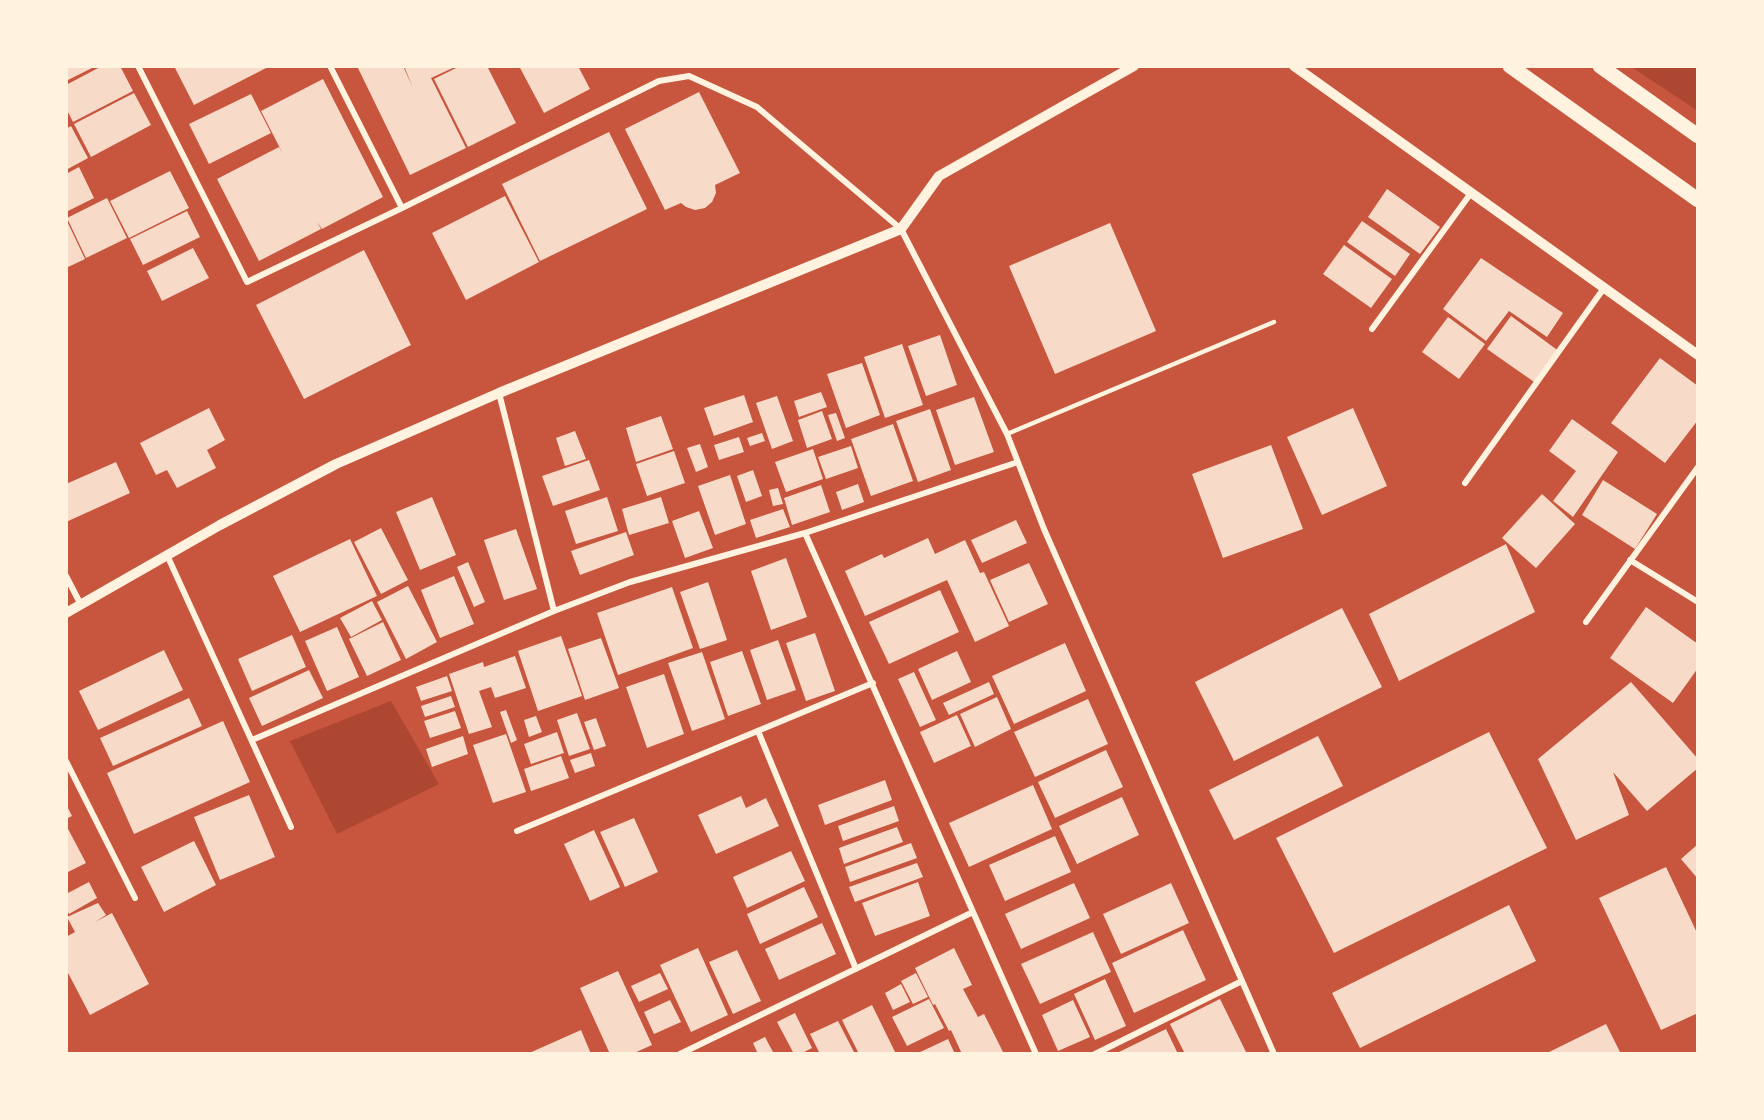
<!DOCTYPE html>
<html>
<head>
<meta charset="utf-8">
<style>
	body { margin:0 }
	#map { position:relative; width:1764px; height:1120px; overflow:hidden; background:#c8553d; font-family:Merriweather,serif }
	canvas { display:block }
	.frame { position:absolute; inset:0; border:68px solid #fff3e0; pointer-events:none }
</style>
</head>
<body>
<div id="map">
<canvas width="1764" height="1120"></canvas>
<div class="frame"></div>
</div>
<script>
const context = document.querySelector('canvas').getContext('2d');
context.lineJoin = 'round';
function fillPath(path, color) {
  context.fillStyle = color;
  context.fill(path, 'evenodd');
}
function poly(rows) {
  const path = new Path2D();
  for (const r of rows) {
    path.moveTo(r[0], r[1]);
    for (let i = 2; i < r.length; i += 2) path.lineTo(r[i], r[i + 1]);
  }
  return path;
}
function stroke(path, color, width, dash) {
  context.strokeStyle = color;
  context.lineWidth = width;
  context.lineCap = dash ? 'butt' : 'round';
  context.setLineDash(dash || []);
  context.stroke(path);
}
fillPath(poly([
	[1630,66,1698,66,1698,111],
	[391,701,439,784,337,834,290,741]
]), '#ae4732');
fillPath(poly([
	[66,66,96,66,66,81],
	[102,66,120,66,133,91,73,122,66,108,66,85],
	[174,66,270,66,194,105],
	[357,66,403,66,413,88,404,66,457,66,431,78,466,148,410,175],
	[460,66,487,66,516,123,468,147,434,79],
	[519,66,578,66,590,89,544,113],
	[323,79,383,197,322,229,317,222,321,229,259,261,217,179,279,147,283,154,261,111],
	[699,92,740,173,715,185,716,193,712,202,705,208,695,210,686,207,681,203,665,210,625,129],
	[134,93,151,125,91,157,74,124],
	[251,94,271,133,209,164,189,124],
	[71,126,88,158,66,170,66,129],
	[609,132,647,209,540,261,502,184],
	[79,167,94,198,66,212,66,174],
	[170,171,189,208,129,238,110,201],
	[1387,189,1440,227,1420,254,1368,217],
	[505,196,539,262,466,300,432,233],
	[107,198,127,238,86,258,67,218],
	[187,211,200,237,143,265,130,239],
	[66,219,85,259,66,268],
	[1362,221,1410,254,1395,276,1347,242],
	[1110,223,1156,331,1055,374,1009,266],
	[1344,245,1392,279,1371,308,1323,274],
	[193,248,209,278,162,301,147,271],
	[364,250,411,345,304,399,256,305],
	[1481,258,1563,313,1547,337,1509,311,1486,341,1443,309],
	[1511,316,1560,352,1537,384,1487,349],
	[1448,317,1485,344,1459,379,1422,352],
	[940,335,957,385,926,396,908,346],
	[902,344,923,405,885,418,864,357],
	[1660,358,1698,386,1698,420,1665,463,1611,423],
	[862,363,880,415,846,428,827,374],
	[821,392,827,407,799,417,794,401],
	[744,395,753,422,714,436,704,408],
	[777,396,793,441,772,449,756,403],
	[974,397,994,452,955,465,936,410],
	[209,408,225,440,207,450,216,468,177,488,167,470,156,475,140,443],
	[1353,408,1387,486,1322,515,1287,437],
	[930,409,951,470,918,482,896,421],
	[822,411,832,439,807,448,798,420],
	[836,413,845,438,837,441,828,415],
	[661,416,673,449,636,462,626,428],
	[1572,419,1618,452,1573,517,1553,501,1576,471,1549,451],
	[893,424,913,481,871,496,851,439],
	[575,431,586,459,565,466,556,438],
	[762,433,765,441,750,446,747,438],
	[739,437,744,452,719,460,714,445],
	[700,444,708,467,696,472,687,448],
	[1271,445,1303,529,1223,558,1192,474],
	[851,446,858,468,826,479,818,457],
	[813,449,823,479,786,492,775,462],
	[674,451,685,483,647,496,636,464],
	[589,460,600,490,553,506,542,476],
	[116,462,130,493,66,522,66,484],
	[753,470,762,496,746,502,737,476],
	[730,475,746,524,715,535,698,486],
	[1603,480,1657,514,1635,549,1582,515],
	[858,484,864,502,842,510,836,492],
	[821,485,830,512,792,525,784,498],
	[778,488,783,504,773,506,769,490],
	[1542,494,1575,524,1536,568,1502,538],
	[432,497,456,555,420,570,396,512],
	[607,497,618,531,576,544,565,511],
	[661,497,669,523,629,535,622,509],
	[783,509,790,527,756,538,750,520],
	[699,511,713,548,685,558,672,521],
	[1016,520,1027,543,982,563,971,540],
	[381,528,408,580,381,594,354,542],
	[516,529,537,589,504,600,484,540],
	[626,532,634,555,580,575,571,551],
	[928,538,935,554,965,540,980,573,984,572,1009,626,975,642,947,580,865,616,845,571,882,554,884,558],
	[350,539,377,596,300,632,273,576],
	[1506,544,1535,612,1399,681,1369,614],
	[786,558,807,617,771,630,751,571],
	[468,562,485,602,474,607,457,567],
	[1029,563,1048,604,1009,622,990,580],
	[454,576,474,624,440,638,421,590],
	[708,582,727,640,700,649,680,592],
	[408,586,437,642,406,659,377,602],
	[672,587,693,648,618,675,597,613],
	[940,590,959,632,889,664,869,622],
	[372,601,382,620,351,637,340,618],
	[1646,607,1698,644,1698,668,1673,703,1610,658],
	[1342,608,1382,687,1234,761,1195,682],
	[383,622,401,660,367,676,349,639],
	[337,627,359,677,327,691,305,641],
	[815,633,835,691,806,701,786,643],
	[292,635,306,667,252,691,238,659],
	[561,636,582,696,538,711,518,651],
	[601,638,619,688,585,700,568,649],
	[778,640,796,690,767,700,750,650],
	[1065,643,1086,691,1014,724,992,676],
	[164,650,183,690,98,730,79,691],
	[742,651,761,704,728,716,710,662],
	[957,651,971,682,932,700,918,669],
	[702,652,725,719,692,731,668,663],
	[515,656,526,688,495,698,491,687,479,691,492,727,469,734,449,674,483,662,484,667],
	[309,670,323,698,262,726,249,698],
	[914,672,936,720,920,727,898,679],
	[664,674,684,734,647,748,626,687],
	[447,676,452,691,421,701,416,687],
	[989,682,994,694,949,715,943,703],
	[1631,682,1698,759,1698,768,1647,811,1613,772,1629,815,1576,840,1538,759],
	[451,696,455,707,425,717,421,706],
	[997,697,1011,729,975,747,960,714],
	[189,698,202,726,113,766,100,738],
	[1088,699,1108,744,1035,777,1014,732],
	[506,710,517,740,511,743,500,712],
	[455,711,461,728,430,738,424,721],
	[577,713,590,749,569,756,557,720],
	[957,715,971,746,934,763,920,732],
	[536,716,542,732,529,737,524,720],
	[596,718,606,746,594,750,584,722],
	[223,721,250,782,134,834,107,773],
	[557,732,564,753,531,764,524,744],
	[1489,732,1547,848,1334,953,1276,838],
	[506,734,526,792,493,803,473,745],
	[463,736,468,754,432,767,426,749],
	[1318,736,1343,786,1234,840,1209,790],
	[1106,750,1123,787,1055,818,1038,782],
	[591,753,595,766,575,773,570,760],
	[561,756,569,778,531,791,524,769],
	[885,780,892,800,825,825,818,805],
	[1033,785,1052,829,969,867,949,823],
	[249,795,275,857,220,880,194,817],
	[741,796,746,808,766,798,779,826,716,854,698,815],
	[1122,797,1139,835,1077,864,1059,826],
	[66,804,72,816,66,819],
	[894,806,899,821,843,841,838,826],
	[634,818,658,872,625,887,600,832],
	[66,825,86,863,66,873],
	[897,827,903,842,844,864,839,848],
	[594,830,620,887,590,901,564,844],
	[1055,836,1071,872,1005,901,989,865],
	[194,841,216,885,164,912,141,867],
	[911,843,917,858,850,882,845,867],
	[1698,844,1698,879,1681,859],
	[791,851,805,881,747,908,733,877],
	[917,863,923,877,855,902,849,887],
	[1666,867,1698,935,1698,1013,1661,1030,1599,898],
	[89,882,97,898,69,914,66,909,66,894],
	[918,882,930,916,875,936,862,903],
	[1074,883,1090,918,1021,949,1005,914],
	[1171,883,1189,923,1121,954,1103,914],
	[804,887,818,917,760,944,747,914],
	[98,903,106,915,95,922,112,913,149,984,90,1015,66,969,66,937,75,932,67,917],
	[1509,905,1536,961,1360,1048,1332,993],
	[822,923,836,954,779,980,765,949],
	[1183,930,1206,980,1134,1013,1112,963],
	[1093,932,1111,972,1040,1004,1021,964],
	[698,948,728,1015,691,1032,660,965],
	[954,948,972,985,963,989,978,1017,984,1014,1004,1054,962,1054,951,1030,949,1031,935,1004,933,1005,915,968],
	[737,950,761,1001,733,1014,709,962],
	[618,971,652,1045,632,1054,610,1054,580,988],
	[660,973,668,989,639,1002,631,986],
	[916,973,928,997,913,1004,901,981],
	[1105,979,1126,1026,1095,1040,1074,994],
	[901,984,910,1002,893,1010,885,993],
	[929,999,944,1028,907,1046,892,1017],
	[1220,999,1247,1054,1185,1054,1170,1024],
	[670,1000,681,1022,654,1034,644,1012],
	[1073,1000,1090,1037,1058,1051,1042,1015],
	[872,1005,896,1054,859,1054,842,1020],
	[795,1013,812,1048,800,1054,794,1054,777,1022],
	[838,1021,855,1054,820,1054,810,1034],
	[1606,1024,1621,1054,1545,1054],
	[1166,1029,1178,1054,1119,1054,1119,1052],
	[581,1030,591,1054,527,1054],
	[765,1037,774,1054,758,1054,753,1043],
	[948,1039,955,1054,916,1054]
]), '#f7dbc8');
stroke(poly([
	[1007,434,1274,322]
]), '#fff3e0', 4.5);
stroke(poly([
	[138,66,247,282,402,208,659,81,689,76,757,107,901,229,1007,434,1044,529,1274,1054],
	[330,66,402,208],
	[1372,329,1471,193],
	[499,393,554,611],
	[1465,483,1604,288],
	[805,533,1036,1054],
	[167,555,291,827],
	[1630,560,1698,602],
	[66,576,80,603],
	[1586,622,1698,467],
	[758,731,856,969],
	[252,740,554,611,630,582,805,533,1018,462],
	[66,761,135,898],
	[517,831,873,683],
	[680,1054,973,912],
	[1095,1054,1242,981]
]), '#fff3e0', 6);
stroke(poly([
	[1294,66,1698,355],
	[66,613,220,525,336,464,499,393,901,229,939,176,1134,66]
]), '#fff3e0', 10);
stroke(poly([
	[1510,66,1698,200],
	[1600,66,1698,136]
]), '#fff3e0', 15);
</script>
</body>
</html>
